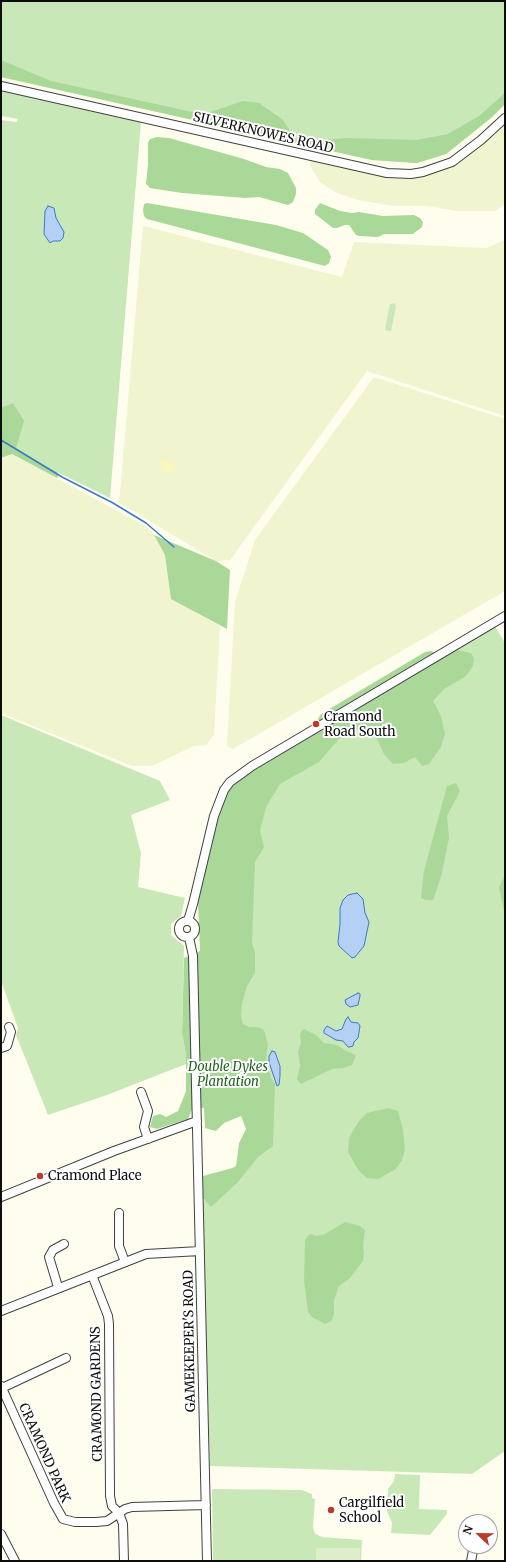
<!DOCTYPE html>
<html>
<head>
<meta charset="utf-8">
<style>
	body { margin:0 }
	#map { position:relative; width:506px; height:1562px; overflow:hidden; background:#fffeee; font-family:Merriweather,serif }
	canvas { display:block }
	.frame { position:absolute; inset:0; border:2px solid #0d0d0d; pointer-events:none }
	.north { position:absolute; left:458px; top:1514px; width:40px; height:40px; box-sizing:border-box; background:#fff; border:1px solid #9e9e9e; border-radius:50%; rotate:292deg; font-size:11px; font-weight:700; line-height:16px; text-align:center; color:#0d0d0d }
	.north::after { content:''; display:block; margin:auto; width:14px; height:18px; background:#ba3b28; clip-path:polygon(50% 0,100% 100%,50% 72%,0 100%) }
</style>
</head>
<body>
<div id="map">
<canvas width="506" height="1562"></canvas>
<div class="frame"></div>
<div class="north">N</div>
</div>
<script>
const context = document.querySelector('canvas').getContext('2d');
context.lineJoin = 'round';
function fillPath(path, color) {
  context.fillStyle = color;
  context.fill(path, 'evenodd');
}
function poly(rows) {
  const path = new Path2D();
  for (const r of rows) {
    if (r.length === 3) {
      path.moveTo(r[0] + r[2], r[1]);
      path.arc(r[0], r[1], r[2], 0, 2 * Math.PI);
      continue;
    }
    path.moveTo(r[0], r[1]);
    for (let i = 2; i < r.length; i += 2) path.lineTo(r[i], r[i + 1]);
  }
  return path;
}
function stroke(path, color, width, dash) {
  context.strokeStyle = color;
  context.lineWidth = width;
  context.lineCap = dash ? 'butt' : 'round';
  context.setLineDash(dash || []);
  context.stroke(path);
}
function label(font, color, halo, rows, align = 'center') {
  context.font = font + ' Merriweather,serif';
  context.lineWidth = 4;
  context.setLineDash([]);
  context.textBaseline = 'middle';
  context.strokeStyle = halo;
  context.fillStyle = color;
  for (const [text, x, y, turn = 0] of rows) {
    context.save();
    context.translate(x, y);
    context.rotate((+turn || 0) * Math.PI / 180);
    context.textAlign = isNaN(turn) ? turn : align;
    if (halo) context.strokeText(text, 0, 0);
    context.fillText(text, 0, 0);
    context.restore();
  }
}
fillPath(poly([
	[505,123,505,204,495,211,456,211,428,206,394,206,357,200,335,192,320,182,310,166,310,160,367,173,390,176,459,161,481,146],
	[143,226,342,277,354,242,486,248,505,240,505,416,367,371,230,560,216,561,118,502,120,493],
	[374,377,505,419,505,591,233,749,227,746,235,602,255,540],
	[12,454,147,527,154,535,165,555,172,599,220,626,214,735,206,745,194,746,152,766,132,766,1,713,1,458]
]), '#f0f4cf');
fillPath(poly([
	[1,1,505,1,505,104,491,118,446,154,417,163,372,160,1,77],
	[1,90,141,122,110,498,57,472,16,448,13,403,1,407,1,120,17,122,18,119,1,116],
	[395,303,396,307,391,331,385,330,390,304],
	[495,626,505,643,505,1451,472,1474,210,1466,202,1203,257,1141,232,1031,231,784],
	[1,715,160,781,170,800,131,815,141,853,138,887,185,898,181,916,171,924,171,935,184,946,182,1033,186,1054,186,1064,107,1095,48,1115,16,1035,18,1028,1,981],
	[395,1474,420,1475,419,1509,447,1510,447,1514,430,1535,391,1533,392,1523,387,1511,388,1489,394,1481],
	[212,1489,302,1490,312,1494,312,1498,315,1499,313,1527,315,1534,322,1537,362,1540,361,1561,213,1561]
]), '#c9e8b8');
fillPath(poly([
	[1,60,51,81,197,113,210,112,243,101,259,103,283,120,295,139,310,141,348,138,416,140,448,134,479,116,505,93,505,104,491,118,446,154,417,163,372,160,1,77],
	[157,137,169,138,244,159,266,167,280,169,288,173,296,188,296,194,293,202,288,205,259,197,245,198,182,193,150,188,146,184,148,164,148,143,150,139],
	[147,203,276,225,303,233,328,250,331,257,329,263,325,266,147,219,144,216,143,210,144,204],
	[320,203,340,211,352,213,359,212,383,216,414,215,420,218,423,222,422,227,413,234,384,234,378,237,359,236,356,235,349,225,345,225,337,228,333,228,315,214,315,210],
	[13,403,24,421,16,448,57,472,59,475,57,478,12,454,1,458,1,407],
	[154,535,216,561,230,570,227,629,171,599,165,555],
	[456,650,471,653,474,658,473,666,466,676,444,689,433,701,441,716,445,734,441,747,429,764,422,766,415,757,404,763,393,764,384,754,377,739,367,731,354,730,339,739,319,762,280,784,266,807,260,831,264,847,255,862,252,943,255,953,255,973,247,986,242,1004,241,1015,243,1024,249,1027,258,1027,264,1030,268,1045,266,1059,271,1078,275,1084,273,1146,258,1157,238,1182,211,1207,203,1198,203,1176,236,1167,239,1143,246,1129,241,1116,224,1123,216,1131,205,1128,204,1108,193,1107,188,1119,157,1129,150,1127,153,1116,160,1114,166,1117,178,1111,186,1091,186,1054,182,1033,184,958,200,951,198,902,221,807,231,784,249,771,318,728,318,719,321,714,425,652,431,651,444,655,448,655],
	[456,783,460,791,447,816,449,838,441,877,433,900,426,900,421,898,424,871,447,786],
	[505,875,505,916,499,887],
	[304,1029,316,1035,324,1043,337,1045,346,1051,356,1055,352,1065,343,1068,332,1069,301,1084,297,1079,300,1066,298,1052,301,1042,300,1036,301,1031],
	[388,1108,398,1111,403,1130,405,1150,402,1160,396,1169,378,1179,367,1178,359,1171,348,1152,349,1138,359,1121,367,1113],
	[345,1222,360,1226,365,1230,363,1245,364,1253,363,1261,350,1278,339,1286,334,1300,334,1314,332,1321,325,1324,312,1317,308,1312,304,1280,305,1240,310,1234,317,1236,325,1234]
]), '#aad898');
fillPath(poly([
	[159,460,173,462,175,470,169,473,163,470]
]), '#f9f6bb');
fillPath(poly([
	[316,1548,360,1548,360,1561,316,1561]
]), '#dcefca');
const water = poly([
	[48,206,54,208,56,218,64,232,63,238,60,241,53,241,50,243,44,234,45,211,48,206],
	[357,893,363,899,365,913,369,922,364,946,355,957,352,958,339,946,338,942,340,924,340,908,343,900,348,895,357,893],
	[358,993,360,994,360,996,358,1005,350,1007,346,1004,345,1000,358,993],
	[348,1017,351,1022,358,1023,360,1026,358,1038,354,1042,353,1046,350,1047,348,1047,343,1041,336,1040,324,1033,324,1030,327,1026,336,1031,342,1029,346,1019,348,1017],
	[272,1051,275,1052,280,1066,280,1076,279,1085,277,1086,269,1062,269,1056,272,1051]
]);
fillPath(water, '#b4d1f5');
stroke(water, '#3d79ca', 1);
stroke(poly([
	[1,440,62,477,113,503,146,523,174,547]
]), '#3d79ca', 1.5);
const minor = poly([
	[1,86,387,173,411,174,423,172,452,162,481,140,505,118],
	[187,929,8],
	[188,921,193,904,214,816,224,790,230,782,252,766,505,616],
	[189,937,193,956,207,1561],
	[1,1048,7,1046,11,1032,9,1027],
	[141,1092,148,1111,144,1127,148,1139],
	[1,1197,114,1151,197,1121],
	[119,1213,119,1246,125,1262],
	[92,1275,108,1316,109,1324,110,1496,112,1506,119,1513,123,1524,124,1561],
	[58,1287,49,1257,53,1250,64,1244],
	[1,1311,146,1254,200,1251],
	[1,1386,54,1503,63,1519,75,1522,96,1522,107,1521,125,1509,132,1507,206,1505],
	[2,1388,66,1358],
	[1,1534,15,1561],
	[471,1561,474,1546]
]);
stroke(minor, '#404040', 10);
stroke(minor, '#fff', 8);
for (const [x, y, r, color] of [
	[316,724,4,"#ba3b28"],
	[40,1176,4,"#ba3b28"],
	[331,1510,4,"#ba3b28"]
]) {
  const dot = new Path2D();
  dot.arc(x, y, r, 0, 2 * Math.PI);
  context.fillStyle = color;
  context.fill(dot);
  stroke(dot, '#fff', 1.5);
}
label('13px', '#0d0d0d', '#fff', [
	["SILVERKNOWES ROAD",263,133,13],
	["GAMEKEEPER'S ROAD",190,1341,-91],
	["CRAMOND GARDENS",97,1394,-91],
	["CRAMOND PARK",44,1453,66]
]);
label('13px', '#0d0d0d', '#fff', [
	["Cramond",324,717],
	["Road South",324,732],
	["Cramond Place",48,1176],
	["Cargilfield",339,1503],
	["School",339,1518]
], 'left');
label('italic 13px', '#21631f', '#fff', [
	["Double Dykes",228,1067],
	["Plantation",228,1082]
]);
</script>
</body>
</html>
